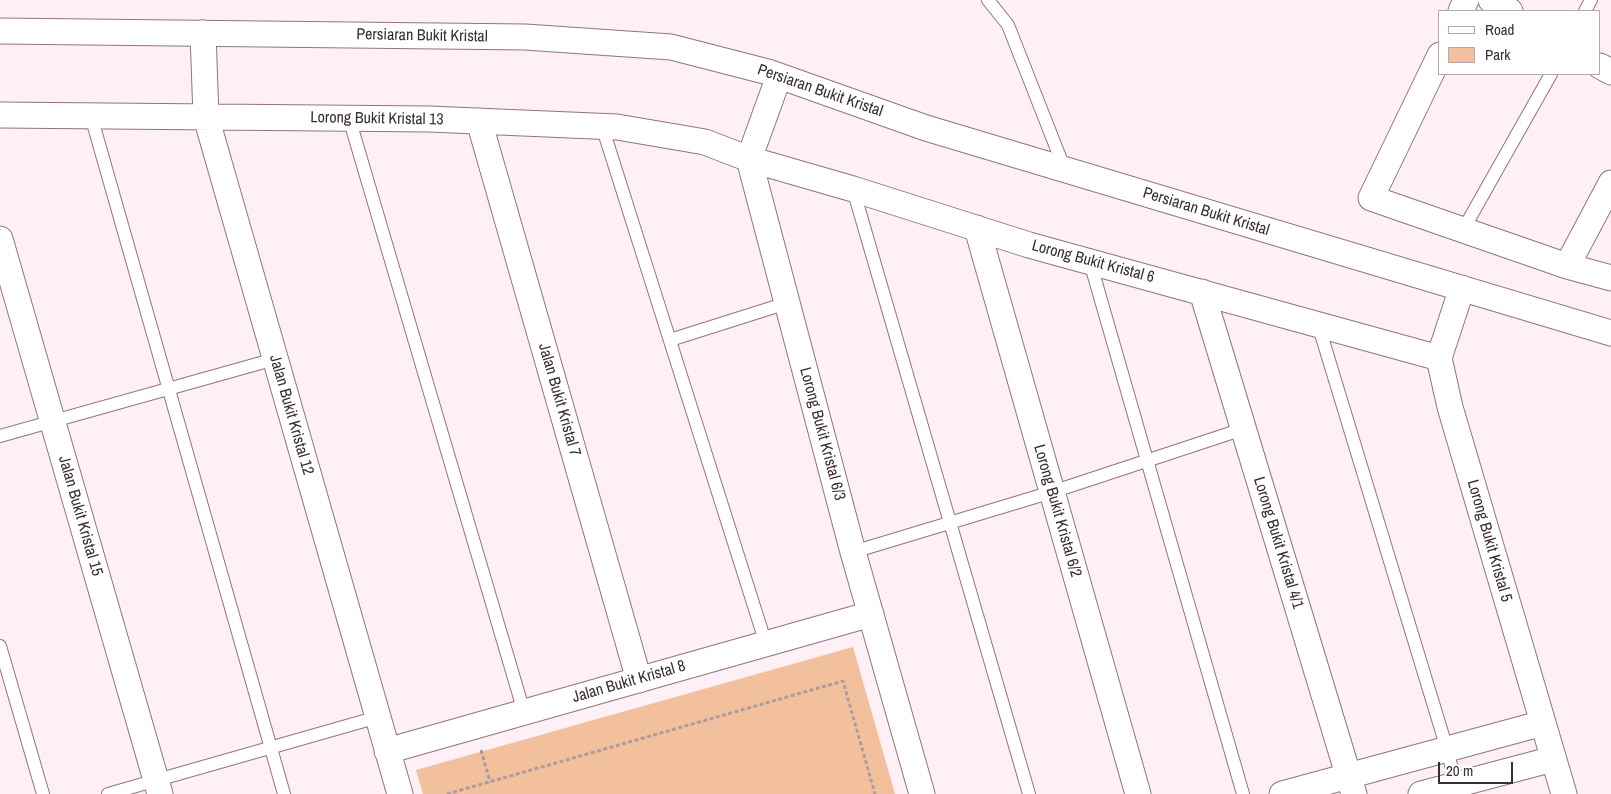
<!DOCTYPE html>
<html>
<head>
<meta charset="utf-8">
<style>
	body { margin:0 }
	#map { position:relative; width:1611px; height:794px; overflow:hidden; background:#fff0f6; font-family:"Archivo Narrow",sans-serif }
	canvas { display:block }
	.legend { position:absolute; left:1438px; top:10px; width:162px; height:65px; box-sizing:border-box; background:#fff; border:1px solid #b1abad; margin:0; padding:6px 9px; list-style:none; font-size:15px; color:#3b2e33 }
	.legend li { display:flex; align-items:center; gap:10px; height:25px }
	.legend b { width:25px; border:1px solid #b1abad }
	.scale { position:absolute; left:1438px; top:762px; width:75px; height:22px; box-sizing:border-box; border:2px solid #3b2e33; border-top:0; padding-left:6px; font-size:15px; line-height:18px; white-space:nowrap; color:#3b2e33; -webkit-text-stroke:4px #fff; paint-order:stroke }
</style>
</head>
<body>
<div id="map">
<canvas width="1611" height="794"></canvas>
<ul class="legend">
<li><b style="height:6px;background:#fff"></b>Road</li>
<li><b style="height:14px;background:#f2c09d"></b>Park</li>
</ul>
<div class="scale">20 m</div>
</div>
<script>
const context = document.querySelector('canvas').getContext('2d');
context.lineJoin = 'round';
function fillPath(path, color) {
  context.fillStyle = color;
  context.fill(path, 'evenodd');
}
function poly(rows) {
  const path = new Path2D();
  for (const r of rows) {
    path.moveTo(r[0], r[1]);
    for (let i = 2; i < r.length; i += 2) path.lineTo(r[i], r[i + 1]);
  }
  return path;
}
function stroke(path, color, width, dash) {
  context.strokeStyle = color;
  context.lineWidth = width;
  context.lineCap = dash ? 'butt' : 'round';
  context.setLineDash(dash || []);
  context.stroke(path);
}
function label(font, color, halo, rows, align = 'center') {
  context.font = font + ' "Archivo Narrow",sans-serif';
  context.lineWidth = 4.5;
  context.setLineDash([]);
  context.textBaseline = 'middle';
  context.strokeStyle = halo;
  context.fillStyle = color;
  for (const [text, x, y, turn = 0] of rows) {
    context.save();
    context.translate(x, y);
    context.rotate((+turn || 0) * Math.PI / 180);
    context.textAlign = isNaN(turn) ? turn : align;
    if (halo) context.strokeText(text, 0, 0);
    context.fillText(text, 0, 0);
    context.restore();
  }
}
fillPath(poly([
	[853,647,895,794,423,794,416,770]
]), '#f2c09d');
const service = poly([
	[988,0,1008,25,1065,170],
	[1585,11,1591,0],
	[91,116,284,794],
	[349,118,524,712],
	[602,126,766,644],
	[853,189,1029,794],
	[1463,230,1551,74],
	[1090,262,1243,794],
	[1318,324,1447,749,1457,789],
	[670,340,787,303],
	[0,436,275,359],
	[853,552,1052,492,1243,429],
	[0,646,43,794],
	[108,794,378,717]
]);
const minor = poly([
	[1491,0,1510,11],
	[1461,11,1466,0],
	[0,31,525,37,671,47,768,72,926,128,1611,333],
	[203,33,206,117,400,794],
	[1440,55,1371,198,1567,266,1611,278],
	[1600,66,1611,72],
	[779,76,749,159,853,552,922,794],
	[0,115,429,119,617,127,705,142,749,159,853,189,1029,245,1439,358],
	[479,121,639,680],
	[977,228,1138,794],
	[0,239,160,794],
	[1567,266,1611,183],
	[1462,288,1439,358,1450,407,1564,794],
	[1202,292,1354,794],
	[387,751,871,614],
	[1282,794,1543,723],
	[1421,794,1553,759]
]);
stroke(service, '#927380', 14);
stroke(minor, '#927380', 27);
stroke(poly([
	[481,750,490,782],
	[447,794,843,681,875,794]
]), '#ab9ca2', 3, [4, 2.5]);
stroke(service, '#fff', 12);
stroke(minor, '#fff', 25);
label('16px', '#3b2e33', '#fff', [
	["Persiaran Bukit Kristal",422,36,1],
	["Persiaran Bukit Kristal",820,91,19],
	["Lorong Bukit Kristal 13",377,119,1],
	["Persiaran Bukit Kristal",1206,212,17],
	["Lorong Bukit Kristal 6",1093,262,15],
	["Jalan Bukit Kristal 7",559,400,74],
	["Jalan Bukit Kristal 12",291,415,74],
	["Lorong Bukit Kristal 6/3",822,434,75],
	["Lorong Bukit Kristal 6/2",1057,511,74],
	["Jalan Bukit Kristal 15",80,516,74],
	["Lorong Bukit Kristal 5",1489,541,74],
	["Lorong Bukit Kristal 4/1",1278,543,73],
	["Jalan Bukit Kristal 8",629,682,-16]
]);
</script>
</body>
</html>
